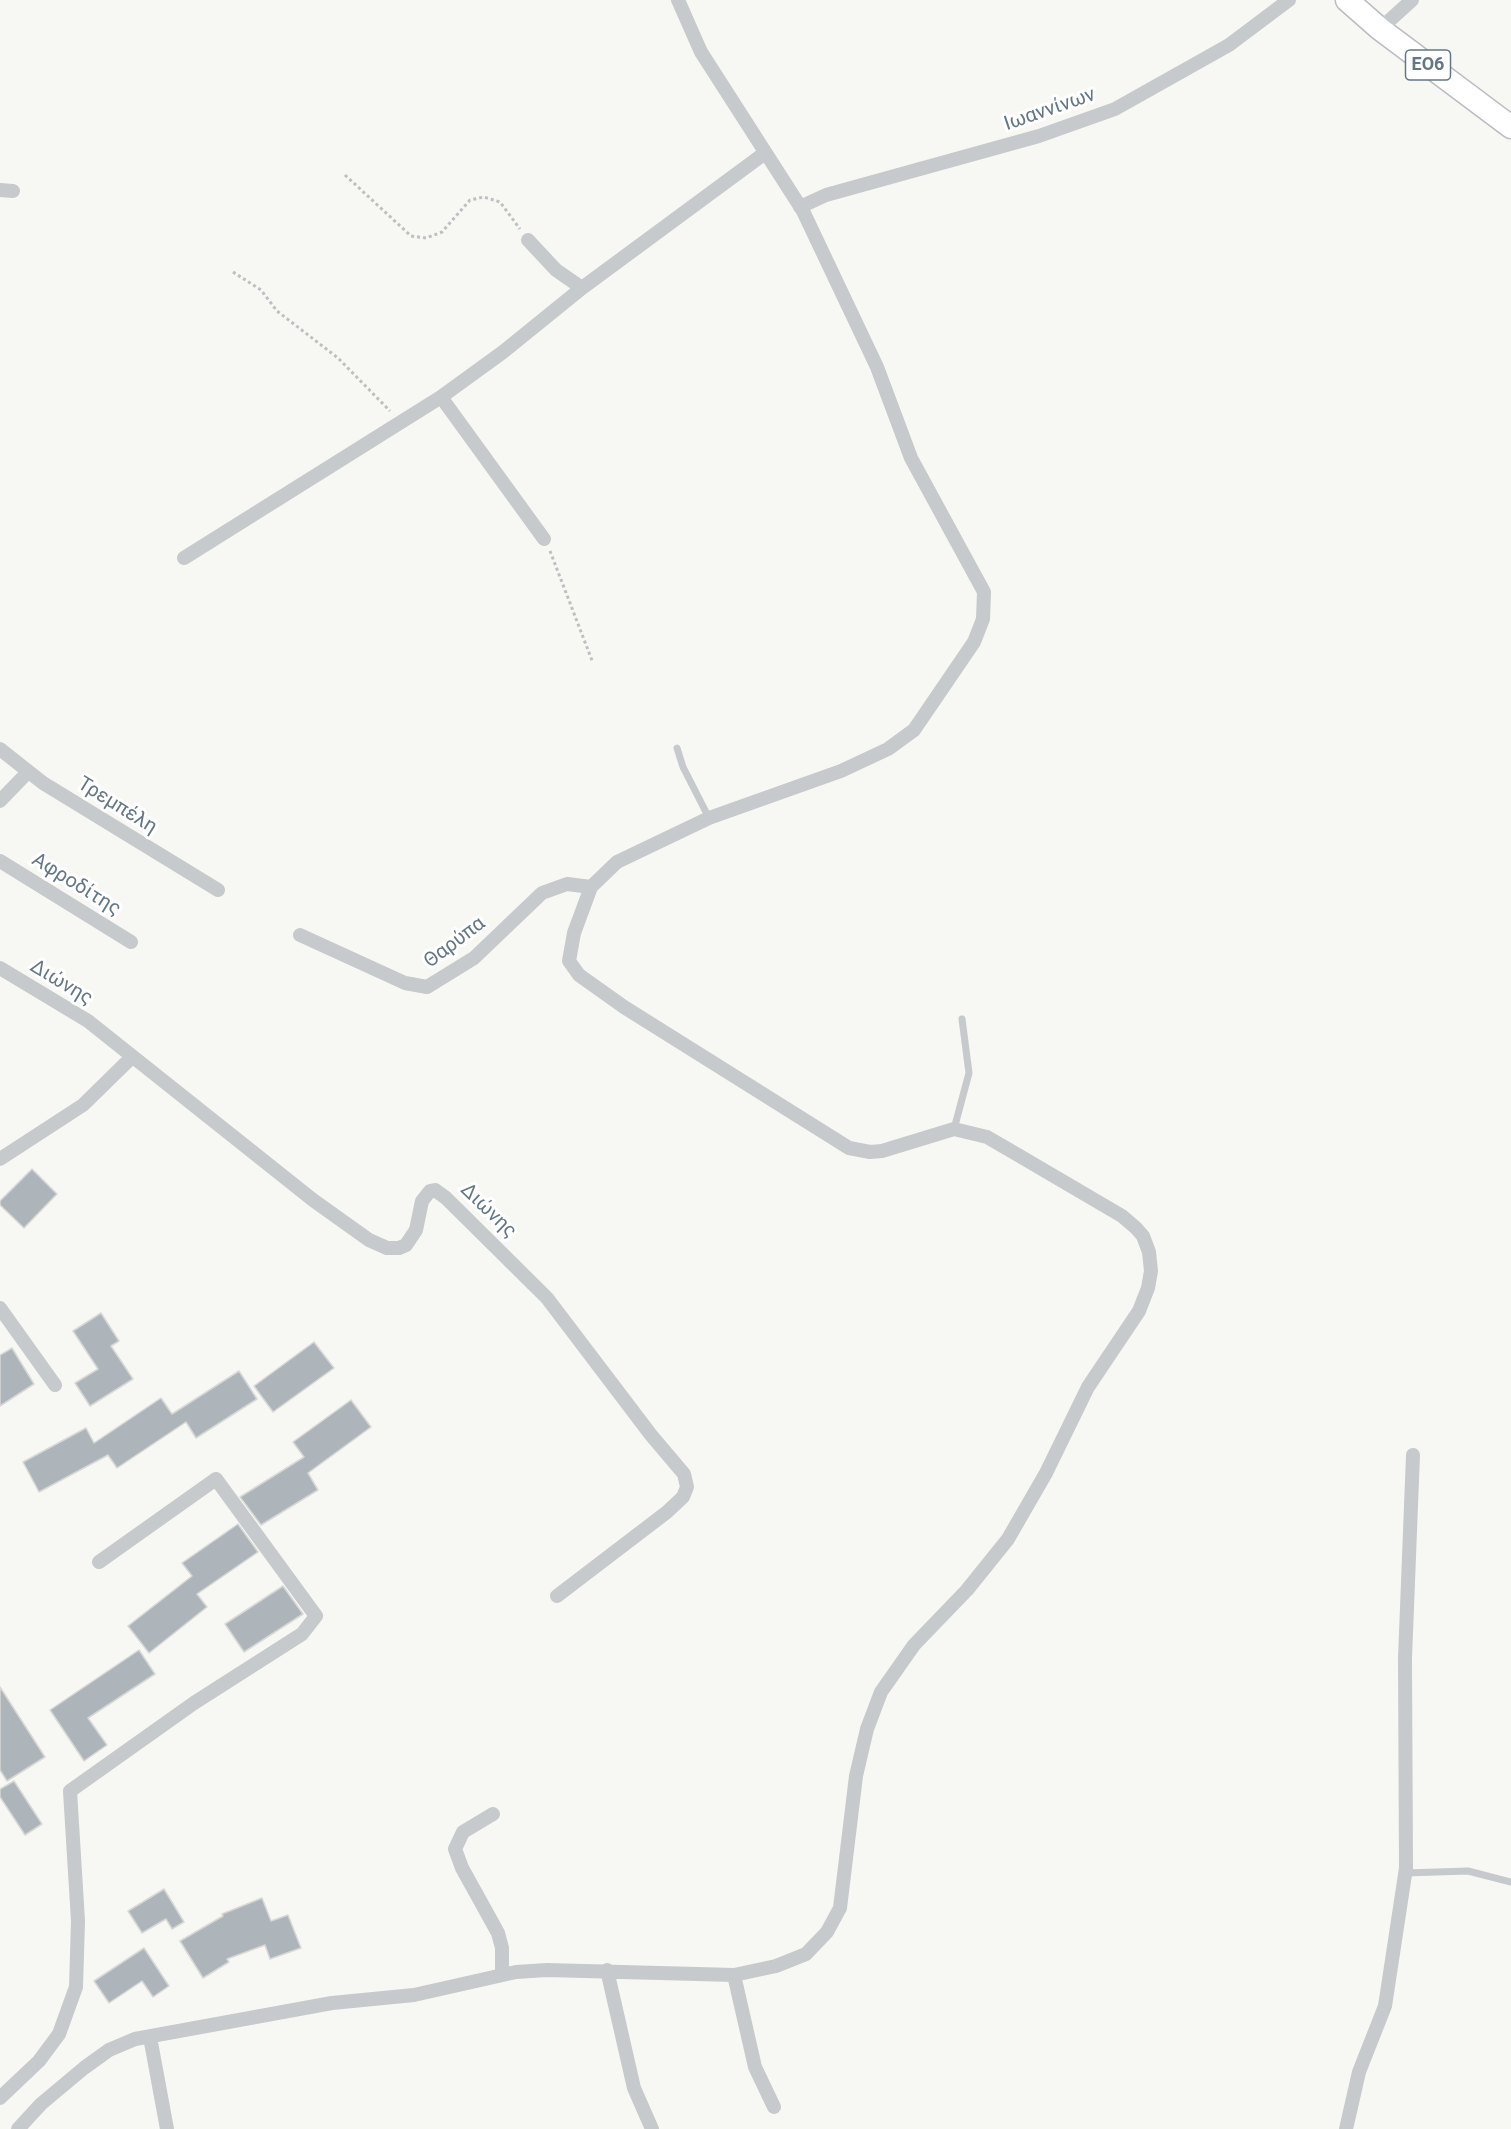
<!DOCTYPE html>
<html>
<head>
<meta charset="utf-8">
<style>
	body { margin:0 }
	canvas { display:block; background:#f7f7f3 }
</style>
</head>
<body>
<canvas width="1511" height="2129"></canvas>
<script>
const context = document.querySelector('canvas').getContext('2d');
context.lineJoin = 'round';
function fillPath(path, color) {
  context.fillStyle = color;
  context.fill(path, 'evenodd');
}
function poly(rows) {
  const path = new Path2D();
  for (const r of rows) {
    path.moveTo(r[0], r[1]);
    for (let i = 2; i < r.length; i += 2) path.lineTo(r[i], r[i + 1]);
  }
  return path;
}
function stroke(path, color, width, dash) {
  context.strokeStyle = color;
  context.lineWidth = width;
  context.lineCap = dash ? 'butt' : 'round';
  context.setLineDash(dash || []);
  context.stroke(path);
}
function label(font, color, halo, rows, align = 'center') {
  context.font = font + ' Roboto,sans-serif';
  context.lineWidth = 6;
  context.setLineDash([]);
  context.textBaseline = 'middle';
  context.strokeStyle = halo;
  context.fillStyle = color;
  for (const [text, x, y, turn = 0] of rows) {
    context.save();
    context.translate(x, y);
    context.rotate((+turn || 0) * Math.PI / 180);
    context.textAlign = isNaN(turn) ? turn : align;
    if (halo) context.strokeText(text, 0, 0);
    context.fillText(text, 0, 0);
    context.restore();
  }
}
const building = poly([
	[32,1169,57,1194,24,1228,0,1205,0,1201,32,1169],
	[101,1313,119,1341,111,1346,133,1379,90,1406,75,1383,98,1369,73,1331,101,1313],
	[314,1342,334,1368,273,1412,254,1386,314,1342],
	[12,1348,34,1384,0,1406,0,1355,12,1348],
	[239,1371,257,1399,196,1438,186,1422,117,1468,108,1455,39,1492,23,1462,86,1428,94,1443,161,1398,172,1414,239,1371],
	[351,1400,371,1427,308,1473,318,1490,261,1525,240,1497,304,1457,293,1442,351,1400],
	[238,1524,258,1552,197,1594,207,1607,149,1653,128,1626,192,1576,182,1563,238,1524],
	[283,1586,303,1614,244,1652,225,1624,283,1586],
	[139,1650,155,1674,88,1718,107,1745,84,1761,50,1710,139,1650],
	[0,1687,45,1757,7,1781,0,1770,0,1687],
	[14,1781,42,1824,25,1835,0,1797,0,1789,14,1781],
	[164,1889,184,1922,172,1929,166,1919,142,1933,128,1911,164,1889],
	[262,1898,271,1921,288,1915,301,1948,270,1959,265,1945,227,1959,229,1962,203,1978,180,1941,223,1916,222,1914,262,1898],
	[144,1948,169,1986,153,1997,142,1981,109,2003,94,1981,144,1948]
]);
fillPath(building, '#adb5bb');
stroke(building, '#d8d8d6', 1.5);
const primary = poly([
	[1347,0,1380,29,1511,127]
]);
stroke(primary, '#b9bdc1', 25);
stroke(poly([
	[345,175,411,236,426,238,442,232,470,200,484,197,500,202,520,229],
	[233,272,261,290,277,311,338,358,390,411],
	[550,551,593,663]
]), '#bdc0c2', 3, [3, 3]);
stroke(poly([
	[677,748,683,767,709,818],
	[954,1129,969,1073,962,1019],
	[1405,1873,1468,1871,1511,1882]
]), '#c6cacd', 7);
stroke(poly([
	[1380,29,1412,0],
	[0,190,13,191],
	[800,207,826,195,1039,136,1115,109,1229,45,1289,0],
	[528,240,556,270,582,288],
	[441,397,544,539],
	[184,558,441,397,503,352,582,288,765,153],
	[0,749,43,783,218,890],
	[0,801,28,772],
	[0,861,131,942],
	[300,935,405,983,427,987,474,958,542,893,567,884,591,887],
	[0,968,88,1021,313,1200,369,1240,387,1248,399,1248,406,1245,416,1230,422,1201,430,1191,435,1190,446,1198,547,1298,651,1435,684,1474,687,1487,683,1497,667,1512,557,1596],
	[0,1159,83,1105,132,1057],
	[0,1308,55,1385],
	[493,1814,463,1832,455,1849,462,1868,498,1933,502,1948,502,1974],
	[607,1970,634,2088,652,2129],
	[734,1975,755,2067,774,2107],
	[150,2037,167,2129],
	[0,2098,39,2061,59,2034,76,1987,78,1921,70,1791,194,1703,302,1634,316,1616,216,1479,99,1562],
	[18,2129,41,2104,84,2068,109,2050,135,2039,332,2003,414,1995,516,1972,547,1970,734,1975,776,1966,806,1954,827,1932,840,1908,856,1776,867,1729,881,1692,914,1645,967,1590,1008,1539,1046,1473,1088,1387,1139,1311,1148,1288,1151,1271,1149,1252,1143,1236,1136,1228,1122,1216,1018,1155,987,1137,954,1129,882,1151,870,1152,849,1148,624,1007,579,975,569,961,574,933,591,887,617,862,709,818,841,771,888,749,914,730,974,642,983,619,984,592,911,458,877,367,803,211,701,52,678,0],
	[1346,2129,1359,2072,1385,2006,1406,1868,1405,1658,1413,1455]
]), '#c6cacd', 14);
stroke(primary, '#fff', 22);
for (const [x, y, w] of [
	[1428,65,45]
]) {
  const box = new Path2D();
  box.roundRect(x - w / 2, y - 15, w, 30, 4.5);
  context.fillStyle = '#fff';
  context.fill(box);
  stroke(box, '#647787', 1.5);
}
label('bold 18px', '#647787', null, [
	["ΕΟ6",1428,65]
]);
label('20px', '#647787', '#fff', [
	["Ιωαννίνων",1050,110,-19],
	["Τρεμπέλη",117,806,32],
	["Αφροδίτης",76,885,32],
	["Θαρύπα",455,943,-37],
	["Διώνης",61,983,31],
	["Διώνης",488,1211,44]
]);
</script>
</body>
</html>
